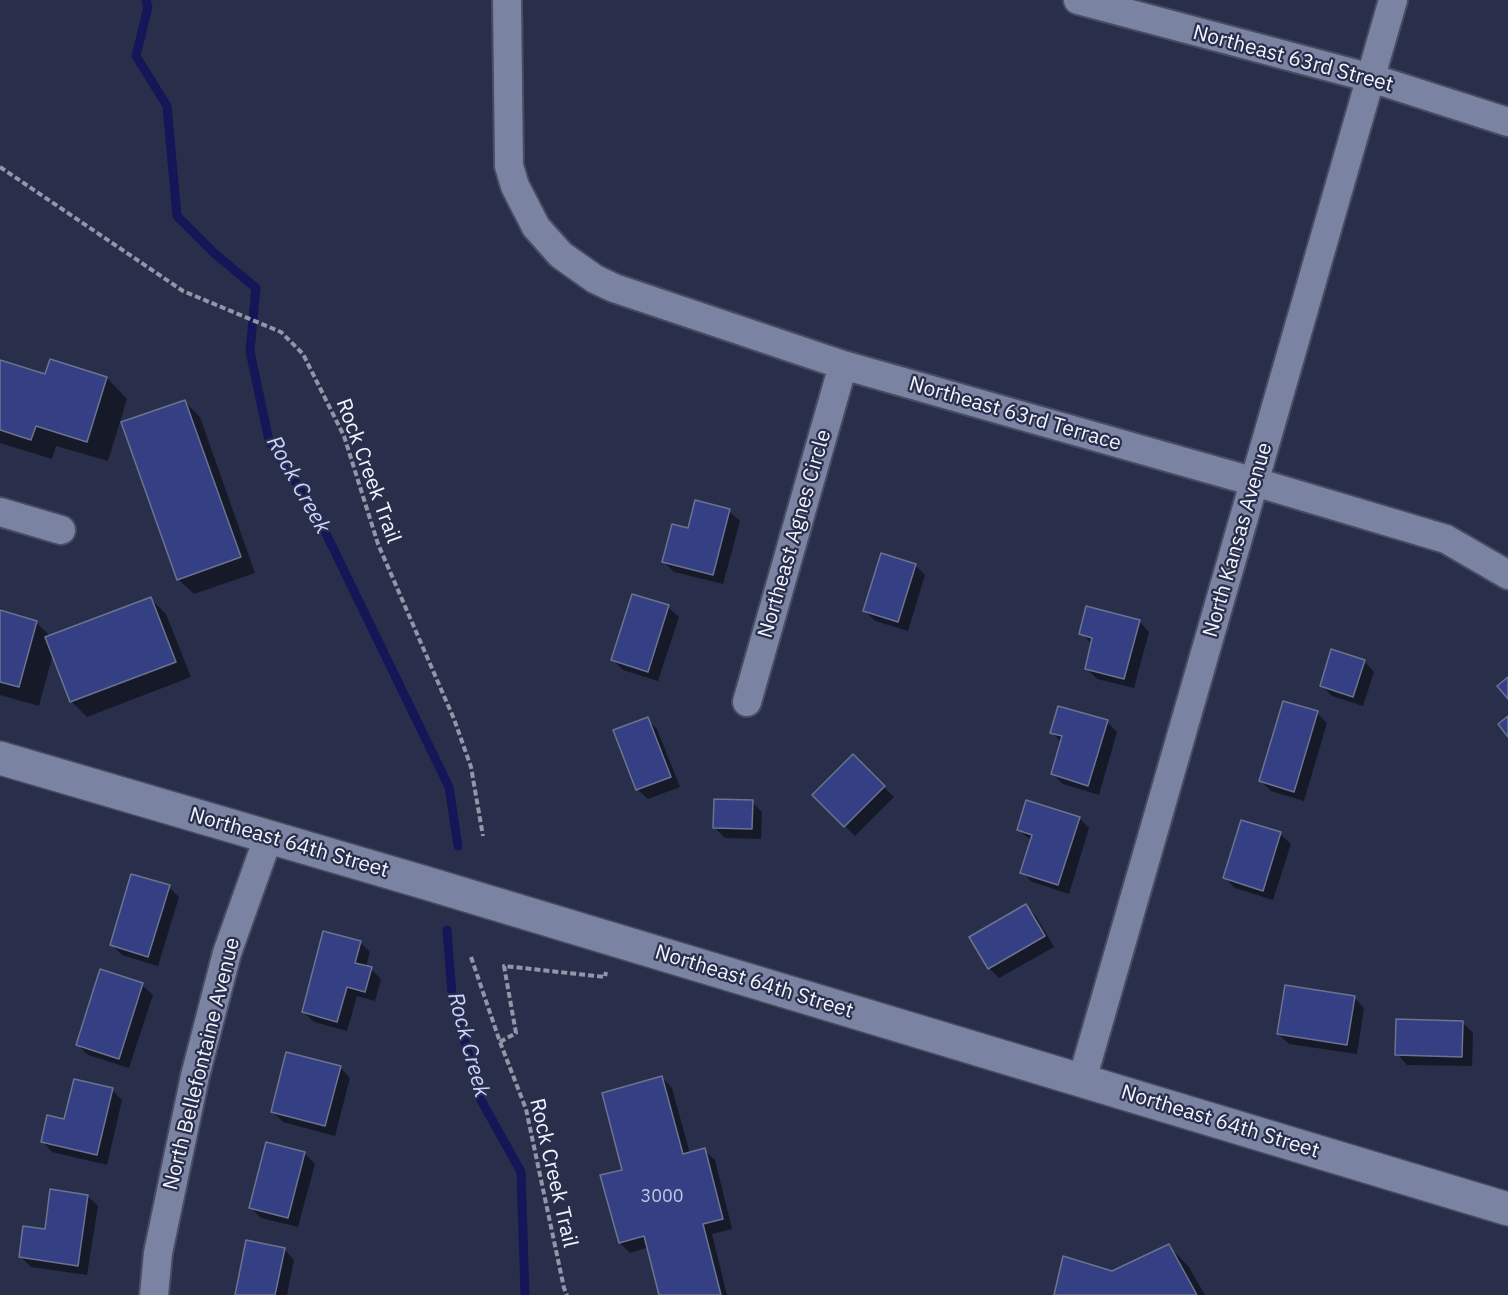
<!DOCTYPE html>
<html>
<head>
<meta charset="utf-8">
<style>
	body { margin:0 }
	canvas { display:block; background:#292f4a }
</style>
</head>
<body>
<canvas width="1508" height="1295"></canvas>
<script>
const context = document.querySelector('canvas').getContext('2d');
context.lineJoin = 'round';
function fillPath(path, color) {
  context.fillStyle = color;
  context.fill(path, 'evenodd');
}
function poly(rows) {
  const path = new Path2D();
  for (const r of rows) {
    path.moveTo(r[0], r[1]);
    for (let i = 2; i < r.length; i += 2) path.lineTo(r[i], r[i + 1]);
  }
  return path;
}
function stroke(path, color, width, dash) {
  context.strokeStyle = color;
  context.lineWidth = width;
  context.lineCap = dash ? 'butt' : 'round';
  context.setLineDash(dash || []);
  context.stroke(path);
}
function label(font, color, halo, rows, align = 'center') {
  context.font = font + ' "IBM Plex Sans",sans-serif';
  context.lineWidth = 4.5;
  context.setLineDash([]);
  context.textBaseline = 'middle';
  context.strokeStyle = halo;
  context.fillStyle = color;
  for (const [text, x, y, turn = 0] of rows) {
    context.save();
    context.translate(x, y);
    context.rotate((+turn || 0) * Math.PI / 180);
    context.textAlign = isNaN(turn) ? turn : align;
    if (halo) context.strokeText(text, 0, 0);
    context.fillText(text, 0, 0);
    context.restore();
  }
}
fillPath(poly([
	[0,361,46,376,107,378,127,399,108,461,56,446,52,459,0,443],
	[184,401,200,417,255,573,194,594,178,579],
	[729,511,740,521,723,584,674,572,664,562,689,530],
	[915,565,925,575,908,631,875,621,865,611],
	[151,599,166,614,191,677,87,717,71,701,53,654,39,706,0,695,0,608,5,613,36,622,51,637],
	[668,607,679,617,658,681,623,670,613,660],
	[1139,621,1149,632,1134,688,1097,679,1086,668,1091,643,1081,633],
	[1364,661,1374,672,1363,706,1332,696,1322,686],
	[1317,713,1327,723,1304,801,1271,791,1261,781],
	[647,719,657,729,680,787,648,799,637,789],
	[1107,722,1117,732,1099,795,1063,784,1053,774,1062,743,1052,732],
	[853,756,894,797,855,836,814,795],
	[752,802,762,812,761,839,725,838,715,828],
	[1079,818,1089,828,1069,894,1032,882,1022,872,1032,841,1018,830],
	[1280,834,1291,844,1273,900,1235,888,1225,878],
	[169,887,179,897,158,966,122,955,112,945],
	[1026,906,1036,916,1054,947,999,978,989,968],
	[360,942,370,952,366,967,371,969,381,979,375,1001,357,996,347,1031,314,1022,303,1012],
	[142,985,153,995,129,1068,88,1055,78,1045],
	[1354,997,1364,1008,1357,1054,1289,1044,1278,1034],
	[1462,1022,1473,1033,1472,1066,1407,1065,1397,1054],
	[340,1067,350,1078,335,1136,283,1122,273,1112],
	[662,1077,672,1088,690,1154,704,1150,715,1160,732,1229,712,1234,727,1295,661,1295,649,1247,630,1253,620,1243,624,1171],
	[112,1090,122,1100,107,1165,52,1152,42,1141],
	[304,1153,315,1164,298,1227,261,1218,251,1208],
	[88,1196,98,1206,87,1275,31,1267,20,1256,46,1231],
	[1169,1246,1189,1267,1205,1295,1055,1295,1112,1273],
	[284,1249,294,1260,287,1295,236,1295]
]), '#0007');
stroke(poly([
	[146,0,148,7,136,56,167,106,177,216,214,253,256,288,250,351,269,441,317,515,449,787,458,846],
	[447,930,452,994,481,1100,521,1172,525,1295]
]), '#141657', 9);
const building = poly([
	[50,359,107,377,87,442,36,426,31,440,0,430,0,360,45,374,50,359],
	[185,400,241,557,177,580,121,422,185,400],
	[695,500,730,509,713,575,662,562,672,524,688,528,695,500],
	[881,553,916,564,898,622,863,611,881,553],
	[632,594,669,605,648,672,611,660,632,594],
	[151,597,176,662,70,702,45,637,151,597],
	[1086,606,1140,620,1124,679,1085,669,1092,638,1079,634,1086,606],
	[0,610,37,621,19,687,0,682,0,610],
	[1331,649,1365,660,1353,697,1320,686,1331,649],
	[1508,677,1508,699,1497,686,1508,677],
	[1283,701,1318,711,1294,792,1259,781,1283,701],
	[1058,706,1108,720,1088,786,1051,774,1062,736,1050,733,1058,706],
	[1508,716,1508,737,1498,724,1508,716],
	[648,717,671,777,636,790,613,730,648,717],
	[853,754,885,786,844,827,812,795,853,754],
	[714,799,753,800,752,829,713,828,714,799],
	[1026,800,1080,817,1058,885,1020,873,1032,835,1017,830,1026,800],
	[1241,820,1281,832,1263,891,1223,878,1241,820],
	[131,874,170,885,148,957,110,945,131,874],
	[1026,904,1045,936,988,969,969,937,1026,904],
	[323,931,361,941,355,963,372,967,365,992,347,987,337,1022,302,1012,323,931],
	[100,969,143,983,119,1059,76,1045,100,969],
	[1285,985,1355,996,1347,1045,1277,1034,1285,985],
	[1396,1019,1463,1021,1462,1057,1395,1055,1396,1019],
	[286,1052,341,1066,325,1126,271,1112,286,1052],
	[662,1076,683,1154,705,1148,723,1219,703,1224,721,1295,659,1295,644,1236,619,1243,600,1175,622,1170,602,1093,662,1076],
	[74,1079,113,1088,97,1155,41,1142,47,1115,64,1119,74,1079],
	[266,1142,305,1152,288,1218,249,1208,266,1142],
	[50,1189,88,1195,78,1266,19,1257,23,1226,45,1229,50,1189],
	[246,1240,285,1248,275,1295,235,1295,246,1240],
	[1169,1244,1197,1295,1054,1295,1063,1256,1112,1271,1169,1244]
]);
fillPath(building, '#354084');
stroke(building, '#6b7391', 1.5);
const minor = poly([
	[507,0,509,166,515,186,536,227,561,255,595,279,614,288,843,365,1255,482,1446,539,1508,575],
	[1078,0,1371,78,1508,122],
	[0,512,61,530],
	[747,702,843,365],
	[1082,1080,1393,0],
	[154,1295,158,1253,195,1076,227,953,268,838]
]);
const tertiary = poly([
	[0,758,426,883,1508,1209]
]);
stroke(minor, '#484c61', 32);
stroke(tertiary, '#484c61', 36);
stroke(poly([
	[0,167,183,291,281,332,303,354,344,436,378,544,454,719,471,767,483,836],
	[471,957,500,1042,526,1109,564,1288,567,1295],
	[500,1042,516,1033,504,966,605,977,606,972]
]), '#9196a8', 4, [6, 3]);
stroke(minor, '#7b83a2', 28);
stroke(tertiary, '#7b83a2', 33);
label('18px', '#c2c7e0', null, [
	["3000",662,1197]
]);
label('21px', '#f1f4ff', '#292f4a', [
	["Northeast 63rd Street",1293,59,15],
	["Northeast 63rd Terrace",1015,414,16],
	["Rock Creek Trail",368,471,70],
	["Northeast Agnes Circle",795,534,-74],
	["North Kansas Avenue",1238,540,-74],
	["Northeast 64th Street",289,843,16],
	["Northeast 64th Street",754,982,17],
	["North Bellefontaine Avenue",202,1064,-76],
	["Northeast 64th Street",1220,1122,17],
	["Rock Creek Trail",553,1173,77]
]);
label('italic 22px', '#cad4fd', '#292f4a', [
	["Rock Creek",298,485,61],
	["Rock Creek",468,1045,75]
]);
</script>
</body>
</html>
